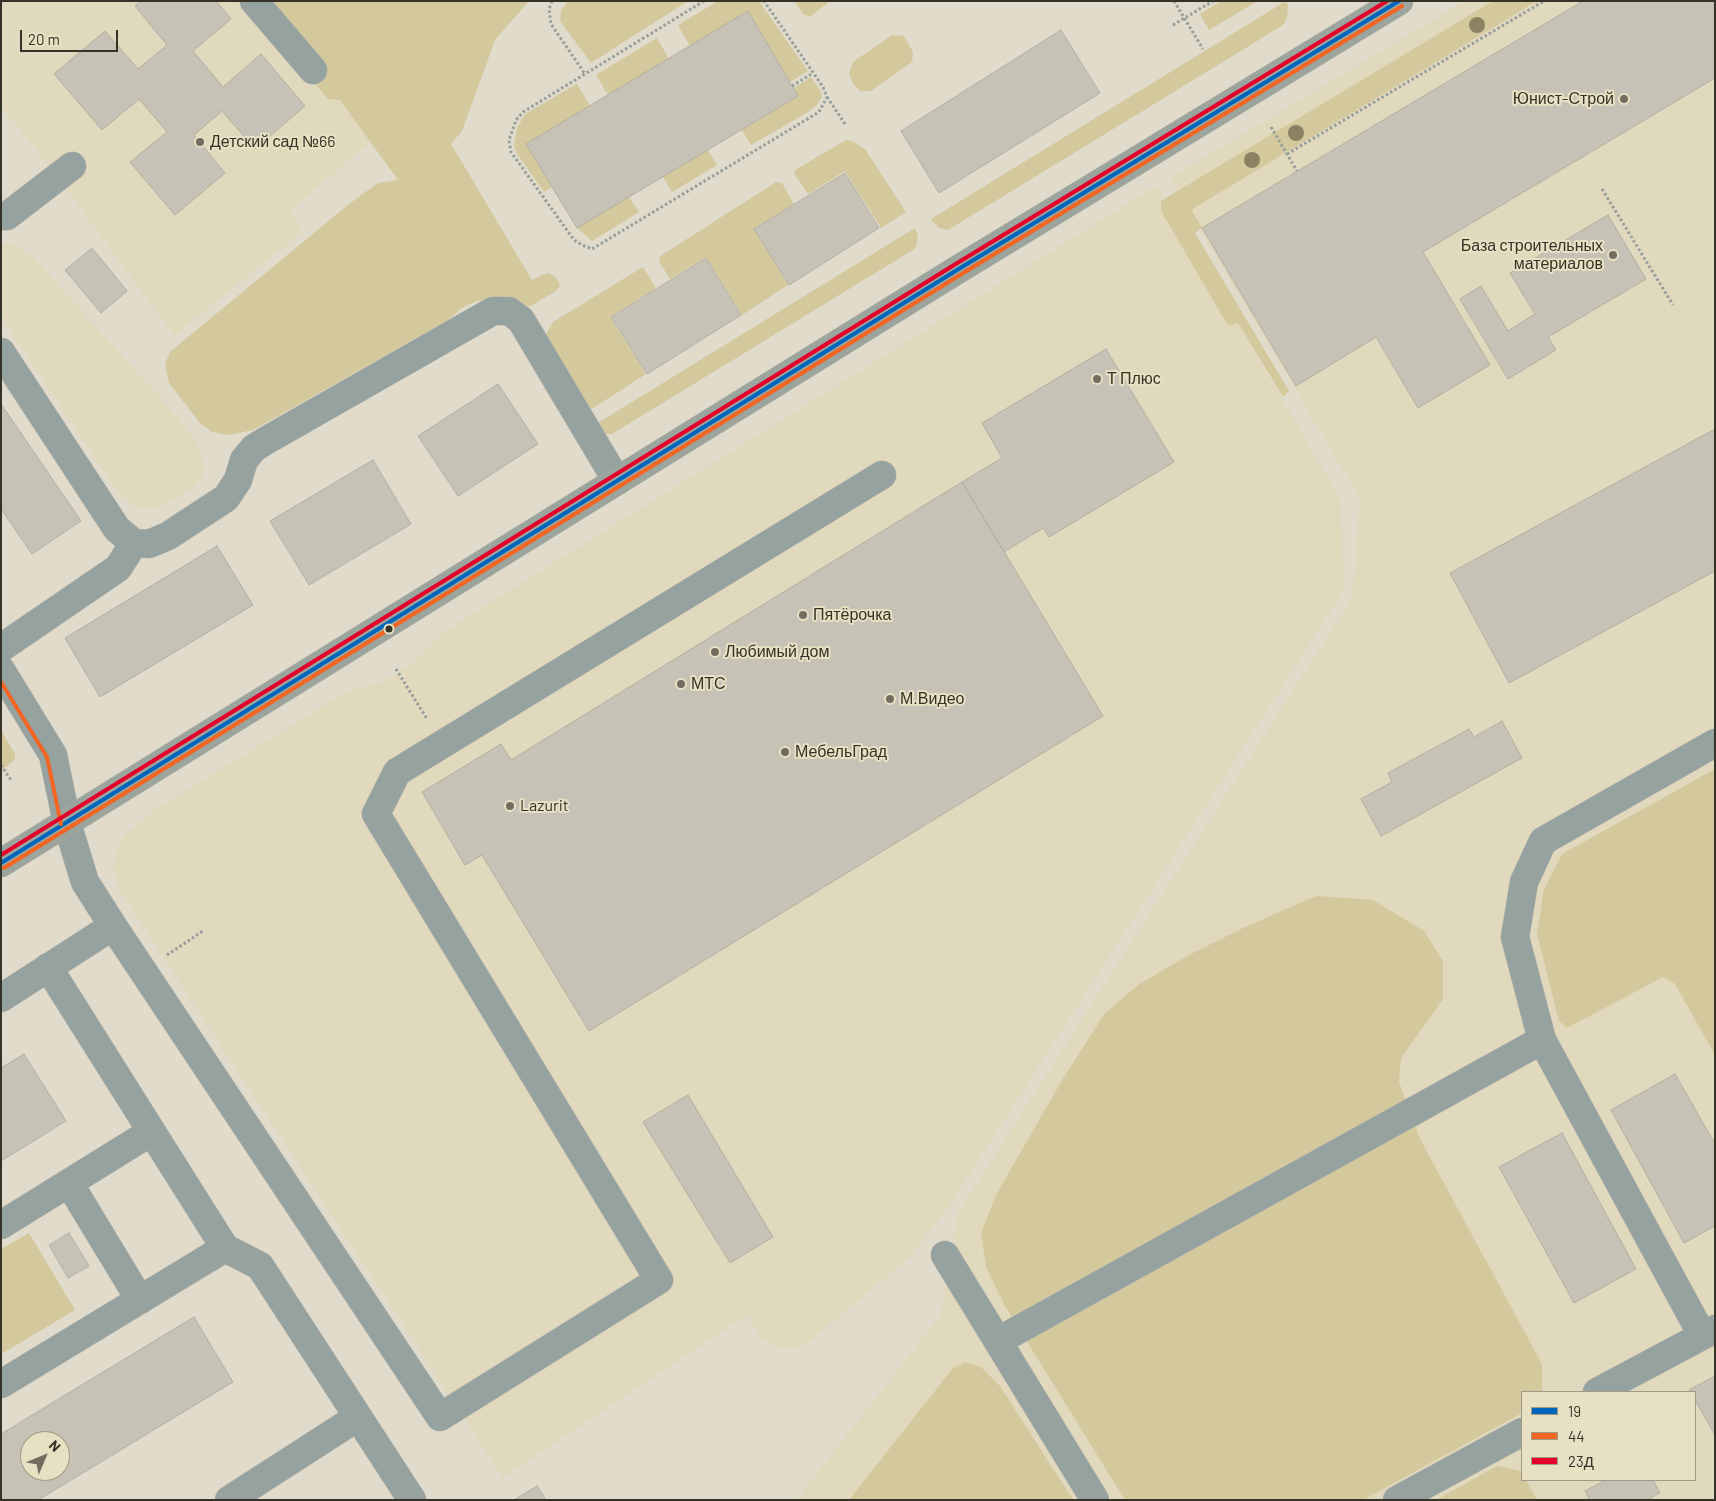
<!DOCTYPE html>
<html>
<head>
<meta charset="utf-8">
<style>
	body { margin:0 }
	#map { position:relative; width:1716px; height:1501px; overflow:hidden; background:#e0dbcb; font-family:Barlow,sans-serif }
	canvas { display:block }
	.frame { position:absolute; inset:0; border:2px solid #353227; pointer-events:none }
	.legend { position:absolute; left:1521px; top:1391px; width:175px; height:90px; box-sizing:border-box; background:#e8e0c3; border:1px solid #a09a85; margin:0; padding:6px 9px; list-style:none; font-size:15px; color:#353227 }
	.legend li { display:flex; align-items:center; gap:10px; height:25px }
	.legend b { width:25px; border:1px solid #a09a85 }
	.north { position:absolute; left:20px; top:1431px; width:50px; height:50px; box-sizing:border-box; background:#e8e0c3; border:1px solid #a09a85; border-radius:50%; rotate:45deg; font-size:14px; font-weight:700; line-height:20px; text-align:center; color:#353227 }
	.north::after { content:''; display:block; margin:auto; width:18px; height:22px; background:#716d60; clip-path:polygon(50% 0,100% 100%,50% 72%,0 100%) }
	.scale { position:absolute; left:20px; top:30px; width:98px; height:22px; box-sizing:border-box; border:2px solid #353227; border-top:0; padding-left:6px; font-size:15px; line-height:18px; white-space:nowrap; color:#353227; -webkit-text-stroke:4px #e8e0c3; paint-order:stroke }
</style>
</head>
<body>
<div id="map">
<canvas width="1716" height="1501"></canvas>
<div class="frame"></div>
<ul class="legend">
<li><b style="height:6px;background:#0065bd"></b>19</li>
<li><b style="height:6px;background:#f26522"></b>44</li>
<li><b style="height:6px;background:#e4002b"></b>23Д</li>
</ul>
<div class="north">N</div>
<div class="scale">20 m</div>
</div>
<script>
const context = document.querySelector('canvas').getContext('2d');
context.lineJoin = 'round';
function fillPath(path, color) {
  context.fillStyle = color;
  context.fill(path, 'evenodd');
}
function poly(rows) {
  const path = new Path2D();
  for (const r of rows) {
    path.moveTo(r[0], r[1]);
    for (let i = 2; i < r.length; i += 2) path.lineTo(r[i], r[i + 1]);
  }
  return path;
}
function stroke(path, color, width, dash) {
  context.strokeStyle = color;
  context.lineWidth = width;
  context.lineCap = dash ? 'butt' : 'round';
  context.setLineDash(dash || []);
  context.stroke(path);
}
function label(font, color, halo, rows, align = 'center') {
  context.font = font + ' Barlow,sans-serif';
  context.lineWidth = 4;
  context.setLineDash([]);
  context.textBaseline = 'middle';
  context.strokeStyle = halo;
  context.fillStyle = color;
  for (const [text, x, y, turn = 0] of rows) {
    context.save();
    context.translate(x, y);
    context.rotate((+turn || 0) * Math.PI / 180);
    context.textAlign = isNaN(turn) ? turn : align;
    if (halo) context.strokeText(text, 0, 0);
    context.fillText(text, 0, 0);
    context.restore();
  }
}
fillPath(poly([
	[1,1,383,1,447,76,291,210,302,232,174,336,58,177,1,106],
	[1465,1,1715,1,1715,1500,796,1500,941,1314,957,1214,1352,598,1360,498,1169,178],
	[1522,1392,1695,1392,1695,1480,1522,1480],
	[1157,185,1342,501,1343,592,948,1208,909,1258,805,1345,794,1349,777,1349,760,1336,747,1315,503,1478,121,892,113,869,115,853,123,837,156,809,346,692,379,683,398,673,417,659,448,629],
	[11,243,34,258,176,415,198,444,203,460,204,475,192,488,152,510,138,508,119,494,1,316,1,245]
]), '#e1d9bd');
fillPath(poly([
	[249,1,529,1,495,40,462,131,451,144,532,280,547,273,553,275,558,280,560,286,556,291,529,307,504,297,477,301,462,308,447,321,253,430,228,435,212,432,200,423,169,383,165,364,170,352,349,204,378,183,398,180,340,100,328,99],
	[568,1,688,1,591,63,560,21,561,11],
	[718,1,759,1,808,71,790,82,748,11,690,46,678,25],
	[794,1,830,1,811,16,804,15],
	[1221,1,1258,1,1209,30,1200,14],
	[1286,1,1288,6,1287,18,1284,24,1280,27,948,230,939,228,931,219],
	[1493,1,1537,1,1194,208,1192,211,1202,228,1195,233,1289,391,1283,397,1238,323,1231,326,1227,324,1161,211,1161,201],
	[892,35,904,36,913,52,912,62,871,91,860,91,854,85,849,74,853,62],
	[657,38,669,59,608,95,596,75],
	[811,77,821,92,822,96,817,105,808,112,751,145,742,130,798,96,794,88],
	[577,84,590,106,526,144,552,187,544,192,517,154,514,146,517,128,525,114],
	[846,140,852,141,865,149,906,212,881,228,845,171,808,194,794,173,795,170],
	[708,150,717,165,672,192,663,177],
	[776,182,782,183,794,204,754,229,788,285,742,315,706,257,670,279,660,263,659,257],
	[629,197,639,212,592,241,577,228],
	[915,228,918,236,916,248,612,434,601,434,593,426],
	[643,267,656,288,610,317,646,374,587,412,546,339,546,334,553,322],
	[1,730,15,754,15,759,1,771],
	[1715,769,1715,1055,1675,984,1663,977,1567,1028,1559,1021,1537,934,1544,889,1562,854],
	[1316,896,1373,900,1424,931,1443,961,1443,999,1401,1058,1399,1082,1420,1139,1542,1364,1542,1392,1522,1392,1522,1413,1363,1500,1125,1500,1005,1306,986,1267,981,1233,996,1195,1064,1077,1105,1013,1138,985,1187,956,1243,928],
	[29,1233,75,1310,1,1354,1,1249],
	[965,1362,981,1367,1000,1386,1073,1500,849,1500,953,1368],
	[1497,1466,1521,1471,1522,1480,1526,1480,1537,1500,1436,1500]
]), '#d4c89d');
const building = poly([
	[141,1,216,1,231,19,193,51,223,87,261,54,305,106,255,149,222,111,194,135,225,173,175,215,130,162,167,132,139,99,102,130,54,74,105,31,138,69,167,45,135,6,141,1],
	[1583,1,1715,1,1715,78,1423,252,1490,365,1418,408,1376,337,1296,386,1202,228,1583,1],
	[748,11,798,96,577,228,526,144,748,11],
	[1061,30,1100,93,939,193,901,131,1061,30],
	[845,173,879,228,789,285,754,229,845,173],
	[1608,215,1646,279,1548,337,1556,350,1508,379,1460,299,1481,286,1508,331,1535,314,1510,273,1608,215],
	[92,248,127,291,101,313,65,270,92,248],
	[706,258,741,315,647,374,611,317,706,258],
	[1106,349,1174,462,1049,537,1043,528,1004,552,962,482,1002,458,982,423,1106,349],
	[498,384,538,444,458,496,418,436,498,384],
	[1,404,81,521,32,554,1,509,1,404],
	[1715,429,1715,571,1509,683,1450,573,1715,429],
	[373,460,411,524,309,585,270,521,373,460],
	[962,482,1103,716,589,1031,482,855,465,865,422,792,501,744,511,760,962,482],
	[217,546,253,605,100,697,65,638,217,546],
	[1502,721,1522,758,1381,836,1361,799,1392,782,1388,773,1469,729,1474,737,1502,721],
	[24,1054,66,1121,1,1161,1,1068,24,1054],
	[1675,1074,1715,1144,1715,1226,1684,1243,1611,1110,1675,1074],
	[688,1095,773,1237,730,1263,643,1122,688,1095],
	[1562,1133,1636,1269,1574,1303,1499,1167,1562,1133],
	[69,1233,89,1266,68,1278,49,1245,69,1233],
	[194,1317,233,1382,38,1500,1,1500,1,1434,194,1317],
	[30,1441,60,1441,60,1471,30,1471,30,1441],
	[1715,1376,1715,1435,1695,1400,1695,1392,1691,1392,1689,1390,1715,1376],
	[1606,1480,1653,1480,1660,1493,1647,1500,1590,1500,1585,1491,1606,1480],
	[537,1486,546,1500,514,1500,537,1486]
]);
fillPath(building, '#c6c3b6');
stroke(building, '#b2aea2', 1);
const minor = poly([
	[254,1,313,70],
	[1,216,7,216,72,166],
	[1,352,117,529,134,543,149,544,168,536,226,498,238,480,244,460,254,448,267,440,493,311,509,311,521,320,617,481],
	[1,648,118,568,134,543],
	[1,670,53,755,67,823,85,882,113,926,440,1417,659,1280,376,814,397,772,882,475],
	[48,967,225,1248,260,1266,412,1500],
	[1,998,113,926],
	[69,1183,140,1300],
	[1,1225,151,1132],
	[945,1255,1095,1500],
	[1702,1335,1542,1040,1515,937,1524,882,1543,841,1715,743],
	[998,1341,1542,1040],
	[1,1384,225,1248],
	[1597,1392,1715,1329],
	[229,1500,358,1417],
	[1397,1500,1522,1432]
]);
const major = poly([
	[1,863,957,270,1399,1]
]);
stroke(minor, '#bcb8ac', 29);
stroke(major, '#bcb8ac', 29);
stroke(poly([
	[552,1,549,9,551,24,585,74],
	[704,1,523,112,516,120,509,140,511,152,574,240,582,245,592,249,819,112,827,97,823,87,764,1],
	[1174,1,1203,49],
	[1173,25,1213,1],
	[792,86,813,73],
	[827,97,845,124],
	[1271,127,1297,171],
	[1287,154,1544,1],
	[1602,189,1673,305],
	[396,669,427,719],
	[1,765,11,780],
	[167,955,203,931]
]), '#959e9b', 3, [2.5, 2.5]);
stroke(minor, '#96a2a0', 28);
stroke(major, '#9ba49d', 28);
stroke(poly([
	[1,863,957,270,1399,1]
]), '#0065bd', 4);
stroke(poly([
	[1,682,47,757,61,824],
	[4,868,960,275,1402,6]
]), '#f26522', 4);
stroke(poly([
	[1,855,954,265,1387,1]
]), '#e4002b', 4);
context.fillStyle = '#8b8261';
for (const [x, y] of [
	[1477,25],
	[1296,133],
	[1252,160]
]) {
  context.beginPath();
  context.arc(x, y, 8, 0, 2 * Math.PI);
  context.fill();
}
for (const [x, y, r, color] of [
	[1624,99,5,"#716d60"],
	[200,142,5,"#716d60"],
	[1613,255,5,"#716d60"],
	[1097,379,5,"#716d60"],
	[803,615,5,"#716d60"],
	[389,629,4.5,"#353227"],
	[715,652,5,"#716d60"],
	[681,684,5,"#716d60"],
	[890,699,5,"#716d60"],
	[785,752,5,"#716d60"],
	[510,806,5,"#716d60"]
]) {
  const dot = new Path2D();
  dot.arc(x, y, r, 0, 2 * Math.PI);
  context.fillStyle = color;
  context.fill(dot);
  stroke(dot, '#e8e0c3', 2);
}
label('16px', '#353227', '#e8e0c3', [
	["Юнист-Строй",1614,99,"right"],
	["Детский сад №66",210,142],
	["База строительных",1603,246,"right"],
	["материалов",1603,264,"right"],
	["Т Плюс",1107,379],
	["Пятёрочка",813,615],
	["Любимый дом",725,652],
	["МТС",691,684],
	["М.Видео",900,699],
	["МебельГрад",795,752],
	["Lazurit",520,806]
], 'left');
</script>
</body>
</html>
